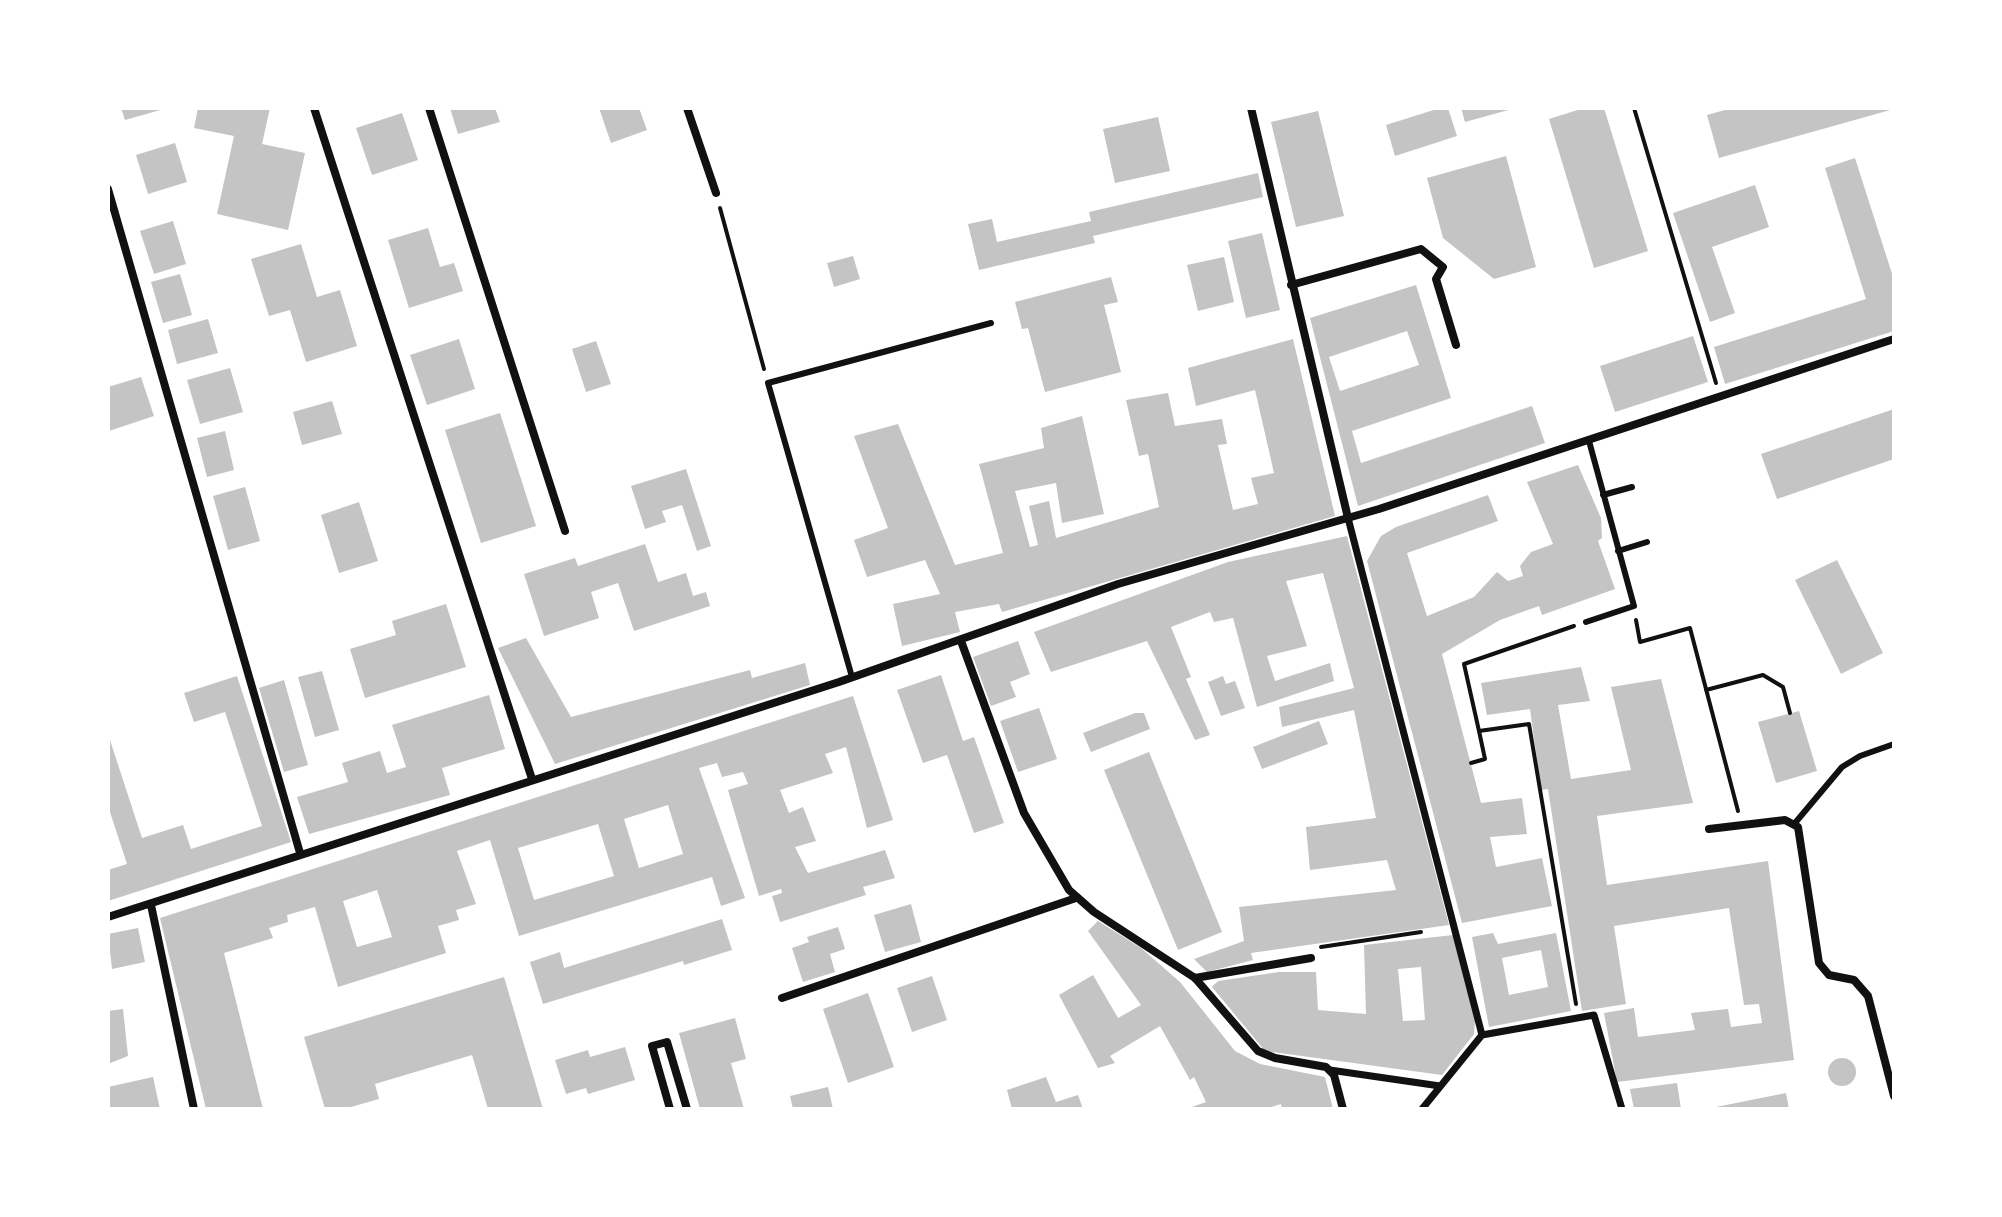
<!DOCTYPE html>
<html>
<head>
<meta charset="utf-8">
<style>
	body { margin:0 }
	#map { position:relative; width:2002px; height:1217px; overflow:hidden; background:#fff; font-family:"Work Sans",sans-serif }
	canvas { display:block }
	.frame { position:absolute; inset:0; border:110px solid #fff; pointer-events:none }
</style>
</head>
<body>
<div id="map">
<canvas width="2002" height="1217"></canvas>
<div class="frame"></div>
</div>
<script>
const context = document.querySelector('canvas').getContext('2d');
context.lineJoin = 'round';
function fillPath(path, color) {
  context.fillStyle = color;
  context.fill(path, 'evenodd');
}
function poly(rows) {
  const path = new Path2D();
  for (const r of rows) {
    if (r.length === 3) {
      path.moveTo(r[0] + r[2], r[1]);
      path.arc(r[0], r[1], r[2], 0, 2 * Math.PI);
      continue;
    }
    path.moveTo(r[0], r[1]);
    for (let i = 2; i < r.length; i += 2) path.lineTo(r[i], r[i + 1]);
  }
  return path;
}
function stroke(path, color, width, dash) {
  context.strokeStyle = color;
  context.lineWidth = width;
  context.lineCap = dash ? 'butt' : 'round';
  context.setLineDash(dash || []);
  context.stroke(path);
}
fillPath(poly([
	[121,108,164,108,164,109,125,120],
	[198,108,270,108,262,144,305,153,288,230,217,214,234,136,194,128],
	[450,108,495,108,500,122,458,134],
	[599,108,639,108,647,130,611,143],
	[1440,108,1448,108,1457,136,1395,156,1386,125],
	[1461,108,1512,108,1512,109,1465,122],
	[1584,108,1604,108,1648,251,1594,268,1549,119],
	[1732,108,1894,108,1894,109,1719,158,1707,115],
	[1318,111,1344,216,1296,227,1271,122],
	[402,113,418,160,372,175,356,128],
	[1158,117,1170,171,1115,183,1103,129],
	[175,143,187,182,148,194,136,155],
	[1506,156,1536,267,1494,279,1443,238,1427,178],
	[1855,158,1894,280,1894,331,1725,384,1714,347,1866,299,1825,168],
	[1258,173,1263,197,1093,236,1095,243,979,270,968,224,992,219,997,242,1091,221,1089,212],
	[1755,185,1769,227,1712,247,1735,313,1710,322,1673,213],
	[173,221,186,264,154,274,140,231],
	[428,228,440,267,454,263,463,291,409,308,388,240],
	[1262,233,1280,310,1246,318,1228,241],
	[301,244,317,297,340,290,357,346,306,362,290,310,269,316,251,259],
	[853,256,860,279,834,287,827,263],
	[1224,257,1234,302,1198,311,1187,265],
	[180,274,192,315,163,323,151,282],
	[1111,277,1118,302,1104,305,1121,372,1045,392,1028,328,1022,329,1015,302],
	[1416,285,1451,398,1352,431,1361,463,1532,406,1545,443,1358,506,1310,318],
	[1407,331,1419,365,1340,391,1329,357],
	[208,319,218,353,177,364,168,330],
	[1693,336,1708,382,1615,412,1600,366],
	[459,339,475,389,427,405,410,355],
	[1293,339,1335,516,1002,612,999,604,955,612,960,632,902,646,893,604,940,594,925,560,867,577,854,540,888,528,854,436,898,424,955,565,1003,553,979,464,1044,448,1041,428,1082,416,1104,514,1062,523,1056,483,1015,491,1030,547,1038,545,1029,506,1049,501,1056,538,1159,507,1148,454,1139,456,1126,400,1168,393,1175,426,1222,419,1227,444,1218,445,1233,510,1258,504,1251,478,1274,473,1255,390,1196,406,1188,368],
	[596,341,611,384,586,392,572,349],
	[230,368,243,412,200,424,187,380],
	[141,377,154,416,109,431,108,387],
	[332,401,342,434,302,445,293,412],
	[1894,409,1894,459,1777,499,1761,454],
	[500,413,536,526,481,543,445,430],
	[225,431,234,470,207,477,197,438],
	[1578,465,1601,518,1602,538,1598,541,1615,589,1542,615,1539,606,1500,620,1442,654,1481,803,1522,798,1527,834,1490,837,1496,867,1542,858,1552,906,1462,923,1367,561,1381,536,1396,527,1488,495,1498,521,1407,553,1427,616,1474,597,1497,572,1508,581,1523,576,1520,566,1531,552,1553,544,1527,482],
	[686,469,711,546,697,551,682,505,662,511,666,522,645,529,631,486],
	[245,487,260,541,228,550,213,496],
	[359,502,378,561,339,573,321,515],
	[1347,536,1449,925,1251,953,1253,960,1207,972,1194,959,1244,941,1239,907,1396,890,1387,860,1310,870,1306,827,1376,818,1354,710,1282,727,1279,707,1354,688,1323,573,1286,581,1307,646,1267,656,1275,681,1330,663,1334,681,1257,707,1233,618,1214,622,1210,612,1171,627,1191,677,1186,679,1210,735,1195,740,1147,641,1051,672,1034,632,1228,562],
	[645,544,658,582,686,573,693,596,706,592,710,606,634,631,618,583,591,592,599,618,544,636,524,574,575,558,578,566],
	[1837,560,1883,653,1841,674,1795,580],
	[446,604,466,667,365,698,350,649,396,635,392,621],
	[526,638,571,717,750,670,752,678,805,663,810,685,555,764,498,648],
	[1018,641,1030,674,1010,682,1016,697,991,706,973,657],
	[1581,667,1590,701,1558,705,1571,779,1631,770,1611,687,1661,679,1693,803,1597,816,1607,885,1768,861,1794,1060,1617,1082,1604,1013,1634,1008,1638,1037,1695,1030,1691,1013,1728,1009,1731,1027,1762,1023,1759,1004,1744,1005,1729,908,1614,926,1626,1004,1582,1011,1548,789,1541,790,1530,709,1487,715,1481,683],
	[322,671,339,730,315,737,298,677],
	[941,675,963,741,974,737,1004,823,974,833,947,755,923,763,897,690],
	[237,676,291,842,108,901,108,870,127,864,108,806,108,734,142,838,183,825,191,849,262,826,225,712,194,722,184,693],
	[1223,676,1226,684,1235,681,1245,708,1221,716,1208,682],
	[284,680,308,765,284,772,259,688],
	[489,695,505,749,442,768,450,795,309,834,297,797,348,782,342,763,380,751,387,773,406,767,392,725],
	[853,696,893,820,867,828,846,747,825,754,833,773,780,790,789,813,803,807,816,841,795,847,808,873,885,850,895,878,863,887,866,895,780,922,772,896,782,893,781,889,759,896,728,790,748,784,743,772,722,777,717,763,699,768,745,898,721,906,712,877,519,936,490,840,457,851,476,904,456,910,459,920,438,926,446,953,338,987,315,907,287,915,288,922,269,928,273,938,224,953,263,1109,206,1109,160,918],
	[668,805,683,854,639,868,624,819],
	[598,824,614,876,534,900,518,848],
	[377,890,392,937,357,947,343,901],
	[1039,708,1057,759,1018,772,1000,721],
	[1799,711,1817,771,1776,783,1758,722],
	[1135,713,1144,713,1150,729,1091,752,1083,733],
	[1319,721,1328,744,1262,769,1253,747],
	[1149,752,1222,932,1178,950,1104,770],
	[911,904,921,942,885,952,874,915],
	[722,919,732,950,684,965,683,961,543,1004,530,962,560,952,564,968],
	[1098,921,1141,948,1180,982,1235,1051,1260,1064,1325,1077,1333,1109,1282,1109,1281,1104,1265,1109,1186,1109,1206,1102,1194,1077,1190,1080,1160,1026,1110,1056,1115,1063,1098,1068,1059,995,1093,975,1118,1018,1141,1005,1088,931],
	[838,927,845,949,830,954,835,972,803,982,792,948,809,942,807,937],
	[138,928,145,962,112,969,108,934],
	[1493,933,1498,944,1556,933,1571,1011,1489,1027,1472,937],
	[1541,950,1548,987,1509,995,1502,958],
	[1453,935,1475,1020,1474,1034,1442,1075,1265,1051,1212,987,1218,981,1279,972,1316,972,1318,1010,1366,1014,1364,945],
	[1421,967,1425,1020,1403,1021,1398,969],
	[932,976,947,1020,912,1032,897,988],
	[504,977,543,1109,488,1109,472,1055,375,1084,379,1099,344,1109,325,1109,304,1037],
	[868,993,894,1067,848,1083,823,1009],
	[123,1009,128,1056,108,1064,108,1011],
	[735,1018,746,1059,731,1063,744,1109,700,1109,679,1033],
	[625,1047,635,1080,588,1094,586,1088,566,1094,555,1060,588,1050,590,1057],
	[1842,1072,14],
	[153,1077,160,1109,108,1109,108,1087],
	[1046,1077,1056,1102,1078,1095,1083,1109,1012,1109,1007,1090],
	[1677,1083,1681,1109,1634,1109,1630,1089],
	[828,1087,833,1109,793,1109,790,1096],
	[1786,1093,1789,1109,1711,1109,1711,1108]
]), '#c4c4c4');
stroke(poly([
	[1634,108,1716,383],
	[720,208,764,369],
	[1636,620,1640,642,1690,628,1738,811],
	[1574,626,1464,664,1479,731,1529,724,1576,1004],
	[1706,690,1763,675,1783,687,1790,713],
	[1471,763,1485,759,1479,731],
	[1321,947,1421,932]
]), '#111', 4);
stroke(poly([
	[1603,495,1632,487],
	[1618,551,1647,542],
	[1586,622,1634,606,1589,441],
	[852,677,768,383,991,323],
	[1795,823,1842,767,1860,756,1894,744]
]), '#111', 6);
stroke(poly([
	[1348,518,1482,1035],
	[1482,1035,1594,1015,1622,1109],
	[1330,1070,1440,1086],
	[1422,1109,1482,1035]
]), '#111', 7);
stroke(poly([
	[314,108,532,779],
	[429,108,565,531],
	[687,108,716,193],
	[1251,108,1348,518],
	[108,189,300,853],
	[1291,285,1421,249,1443,267,1436,279,1456,345],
	[961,641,1024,813,1069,890,1094,912,1195,978,1258,1051,1275,1058,1326,1067,1334,1075,1343,1109],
	[1709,829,1785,820,1798,827,1819,963,1829,975,1854,980,1868,996,1894,1096],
	[151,905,194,1109],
	[108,917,839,682,1118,584,1379,509,1894,339],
	[1195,978,1311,958],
	[782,998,1076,898],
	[670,1109,652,1046,667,1042,687,1109]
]), '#111', 8);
</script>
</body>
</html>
